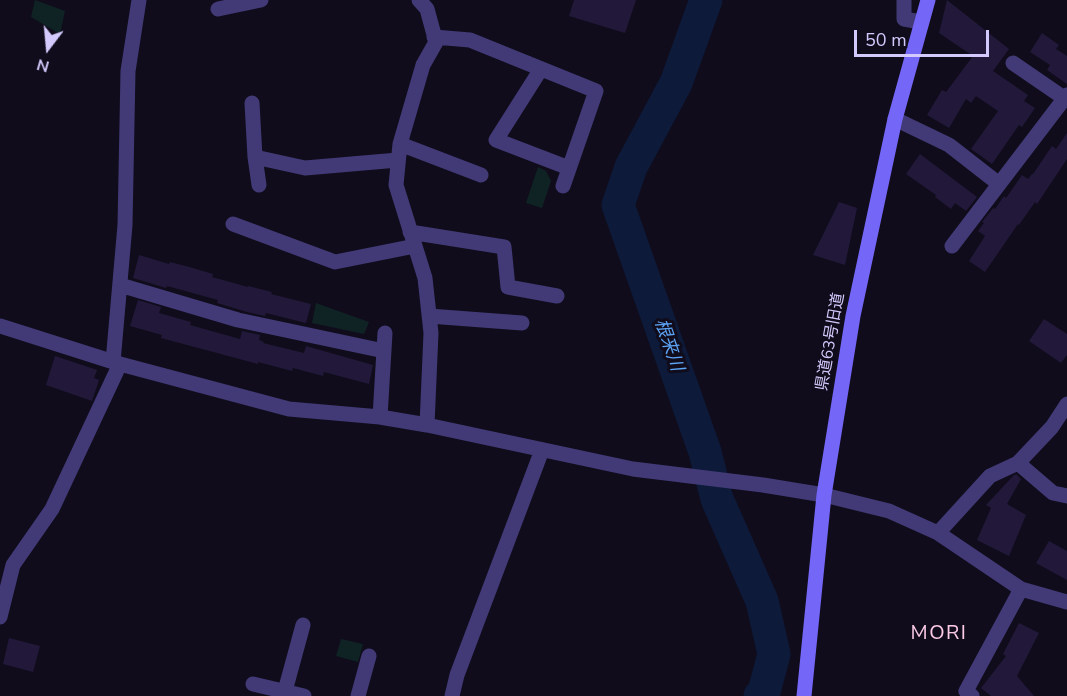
<!DOCTYPE html>
<meta charset="utf-8">
<style>
body{margin:0}
#map{position:relative;width:1067px;height:696px;overflow:hidden;background:#100c1b;font-family:"Nunito Sans",sans-serif}
canvas{display:block}
.north{position:absolute;left:18px;top:18px;width:60px;height:60px;-webkit-text-stroke:4px #100c1b;paint-order:stroke;rotate:196deg;font-size:16px;font-weight:700;line-height:24px;text-align:center;color:#d3c9fc}
.north::after{content:'';display:block;margin:auto;width:21px;height:27px;background:#d3c9fc;clip-path:polygon(50% 0,100% 100%,50% 72%,0 100%)}
.scale{position:absolute;left:854px;top:30px;width:135px;height:27px;box-sizing:border-box;border:3px solid #d3c9fc;border-top:0;padding-left:8px;font-size:18px;line-height:21px;white-space:nowrap;color:#d3c9fc;-webkit-text-stroke:4px #100c1b;paint-order:stroke}
</style>
<div id="map">
<canvas width="1067" height="696"></canvas>
<div class="north">N</div>
<div class="scale">50 m</div>
</div>
<script>
const context = document.querySelector('canvas').getContext('2d');
context.lineJoin = 'round';
function paint(path, color) {
  context.fillStyle = color;
  context.fill(path, 'evenodd');
}
function shape(rows) {
  const path = new Path2D();
  for (const r of rows) {
    path.moveTo(r[0], r[1]);
    for (let i = 2; i < r.length; i += 2) path.lineTo(r[i], r[i + 1]);
  }
  return path;
}
function strokePath(path, color, width, dash) {
  context.strokeStyle = color;
  context.lineWidth = width;
  context.lineCap = dash ? 'butt' : 'round';
  context.setLineDash(dash || []);
  context.stroke(path);
}
function label(font, color, halo, rows, align = 'center') {
  context.font = font + ' "Nunito Sans","Noto Sans JP",sans-serif';
  context.lineWidth = 6;
  context.setLineDash([]);
  context.textBaseline = 'middle';
  context.strokeStyle = halo;
  context.fillStyle = color;
  for (const [text, x, y, turn = 0] of rows) {
    context.save();
    context.translate(x, y);
    context.rotate((+turn || 0) * Math.PI / 180);
    context.textAlign = isNaN(turn) ? turn : align;
    if (halo) context.strokeText(text, 0, 0);
    context.fillText(text, 0, 0);
    context.restore();
  }
}
const green = shape([
 [35,0,65,11,60,34,31,17],
 [538,167,546,171,551,181,542,208,526,203],
 [316,303,369,322,364,334,312,323],
 [341,639,363,644,358,662,336,656]
]);
const river = shape([
 [706,0,676,83,631,167,618,205,705,452,717,499,762,601,774,654,764,692,760,696]
]);
const building = shape([
 [574,0,636,0,625,33,569,16],
 [947,0,1009,49,993,71,1028,95,1024,101,1035,108,1022,127,1019,125,992,164,971,149,998,111,976,96,971,103,966,99,949,128,927,115,942,90,946,92,973,56,939,33],
 [1042,33,1059,45,1056,49,1067,56,1067,84,1047,70,1050,65,1030,52],
 [1067,133,1067,159,1037,204,1035,202,1019,225,1018,224,985,272,969,261,985,236,978,231,984,223,982,222,993,208,995,209,1004,196,1006,198,1022,175,1028,179,1032,174,1033,174,1052,146,1056,149],
 [920,154,977,197,966,211,955,203,951,209,935,197,936,195,906,174],
 [839,202,857,208,845,265,813,255],
 [139,255,169,264,170,262,193,268,213,274,212,277,248,287,248,286,272,292,271,294,311,304,306,323,266,313,265,316,247,312,217,303,218,300,167,286,166,288,133,278],
 [138,300,161,307,159,313,191,322,190,325,240,339,242,331,260,335,259,340,264,342,263,343,304,353,306,346,373,365,369,384,324,372,323,376,293,368,292,371,258,362,258,364,161,338,162,335,130,326],
 [1044,319,1067,334,1067,355,1061,363,1029,341],
 [55,356,97,370,94,378,99,380,92,401,46,385],
 [1016,474,1021,479,1007,504,1026,515,1009,556,977,540,991,508,986,505,1013,476],
 [1049,541,1067,551,1067,580,1036,563],
 [1019,623,1039,633,1017,676,1034,696,991,696,981,688,1006,656,1003,654],
 [9,638,40,646,33,672,3,664]
]);
const street = shape([
 [419,0,427,9,436,42,423,65,400,144,396,185,425,278,431,333,427,425],
 [904,0,904,19,921,22],
 [218,9,261,0],
 [434,37,470,40,596,91,563,186],
 [1013,63,1067,100],
 [541,69,496,140,569,168],
 [252,103,255,157,305,168,398,160],
 [895,119,949,145,999,184],
 [400,144,481,175],
 [255,157,259,185],
 [233,224,335,262,415,246],
 [410,232,504,247,508,287,557,296],
 [952,246,1067,95],
 [120,285,238,320,384,351],
 [429,316,522,323],
 [0,326,120,364,289,409,380,417,427,425,633,469,763,485,824,495,889,511,938,533,1021,589,1067,602],
 [113,362,125,225,128,71,139,0],
 [380,417,385,333],
 [1018,463,1053,493,1067,496],
 [938,533,990,476,1018,463,1052,427,1067,404],
 [0,617,13,565,52,509,120,364],
 [253,684,304,696],
 [285,691,303,625],
 [358,696,369,656],
 [452,696,457,675,542,450],
 [972,696,966,691,1021,589]
]);
const secondary = shape([
 [804,696,824,495,853,316,895,119,928,0]
]);
const streetNames = [
 ["県道63号旧道",831,342,-80]
];
const waterNames = [
 ["根来川",668,345,71]
];
const quarterNames = [
 ["MORI",939,634]
];
paint(green, '#0f2324');
strokePath(river, '#0d1a39', 33);
paint(building, '#22193a');
strokePath(street, '#413a77', 15);
strokePath(secondary, '#7466f6', 15);
label('16px', '#d3c9fc', '#100c1b', streetNames);
label('italic 18px', '#5da3f5', '#100c1b', waterNames);
context.letterSpacing = '1.5px';
label('20px', '#fccbe6', '#100c1b', quarterNames);
context.letterSpacing = '0px';
</script>
